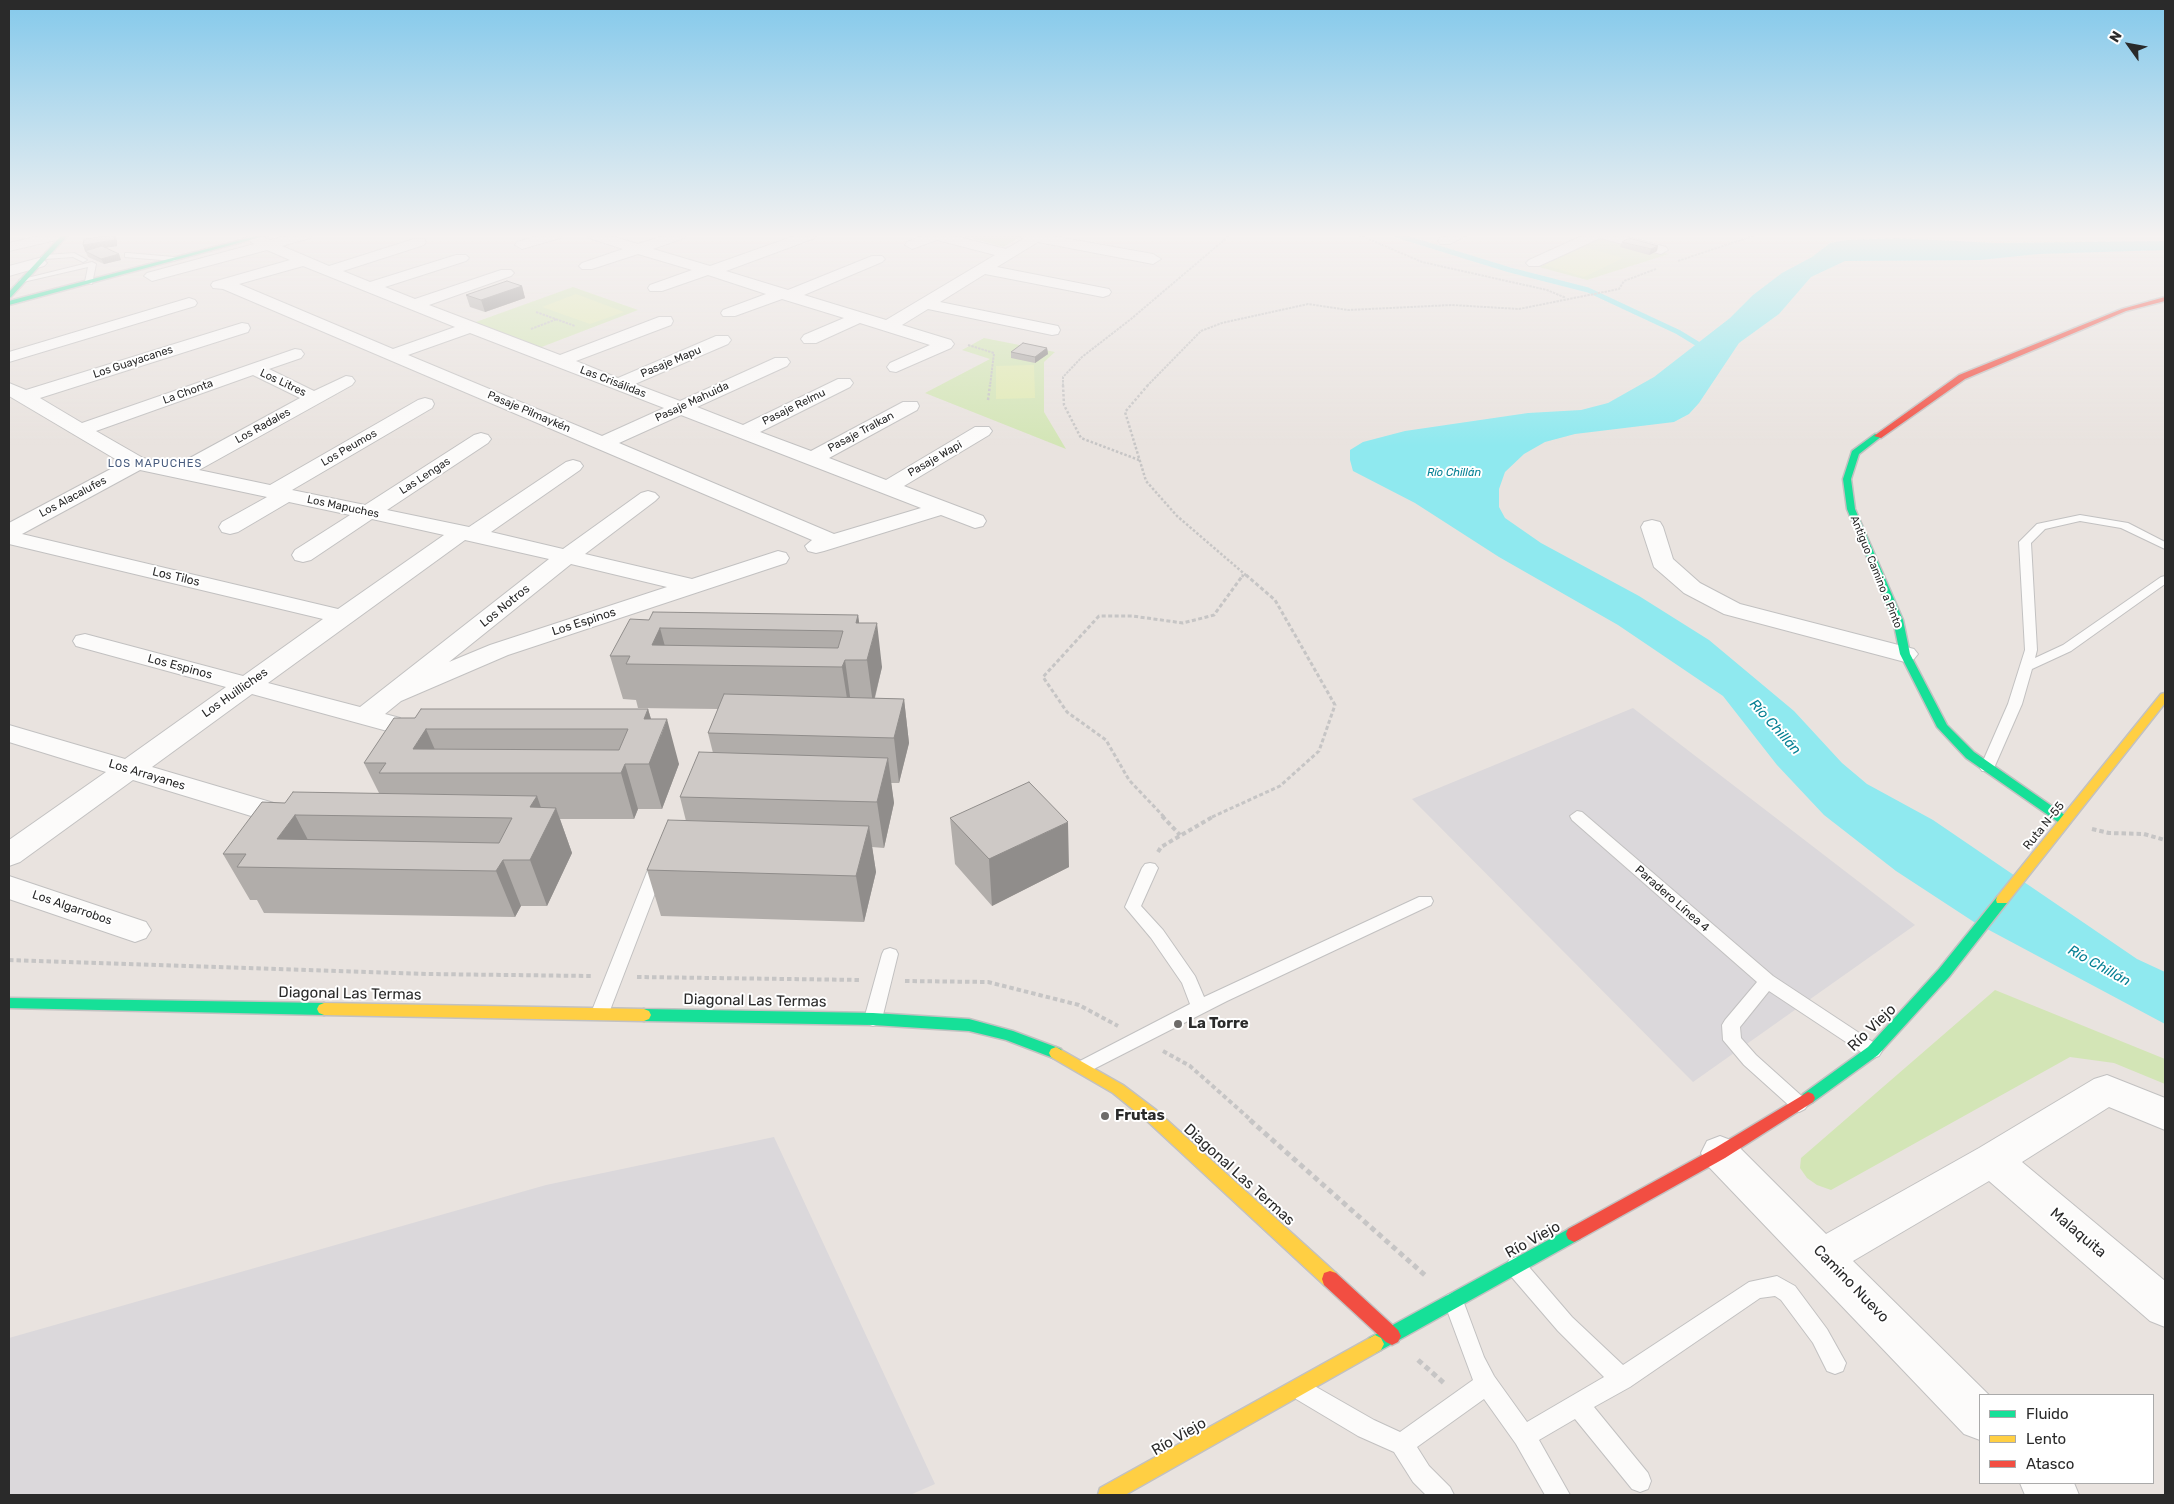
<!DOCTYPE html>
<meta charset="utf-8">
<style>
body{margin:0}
#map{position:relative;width:2174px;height:1504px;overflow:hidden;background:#e9e3df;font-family:Rubik,sans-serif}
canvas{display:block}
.frame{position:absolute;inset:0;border:10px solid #2a2a2a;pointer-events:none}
.legend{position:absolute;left:1979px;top:1394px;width:175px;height:90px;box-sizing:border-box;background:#fff;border:1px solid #aaa;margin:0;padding:6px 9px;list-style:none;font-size:15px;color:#2a2a2a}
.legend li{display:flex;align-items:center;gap:10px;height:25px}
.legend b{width:25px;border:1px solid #aaa}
.north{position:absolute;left:2104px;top:20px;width:50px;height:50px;-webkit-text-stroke:4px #fff;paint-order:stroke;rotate:302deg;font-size:14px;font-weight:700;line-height:20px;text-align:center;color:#2a2a2a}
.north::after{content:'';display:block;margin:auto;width:18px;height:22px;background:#2a2a2a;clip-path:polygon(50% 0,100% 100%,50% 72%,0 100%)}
</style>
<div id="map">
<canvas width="2174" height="1504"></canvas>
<div class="frame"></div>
<ul class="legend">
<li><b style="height:6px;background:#16e098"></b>Fluido</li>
<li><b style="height:6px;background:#ffcf43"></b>Lento</li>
<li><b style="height:6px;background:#f24e42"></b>Atasco</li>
</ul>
<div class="north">N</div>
</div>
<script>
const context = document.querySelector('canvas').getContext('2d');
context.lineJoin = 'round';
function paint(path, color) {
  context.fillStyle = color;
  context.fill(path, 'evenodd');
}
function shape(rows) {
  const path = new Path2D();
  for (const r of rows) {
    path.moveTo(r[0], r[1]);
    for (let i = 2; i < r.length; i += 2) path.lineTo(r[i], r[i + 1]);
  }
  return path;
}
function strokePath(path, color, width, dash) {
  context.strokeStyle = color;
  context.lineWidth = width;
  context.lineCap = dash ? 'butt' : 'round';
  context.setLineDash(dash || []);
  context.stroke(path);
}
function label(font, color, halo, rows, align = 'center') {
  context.font = font + ' Rubik,sans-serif';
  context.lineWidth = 4;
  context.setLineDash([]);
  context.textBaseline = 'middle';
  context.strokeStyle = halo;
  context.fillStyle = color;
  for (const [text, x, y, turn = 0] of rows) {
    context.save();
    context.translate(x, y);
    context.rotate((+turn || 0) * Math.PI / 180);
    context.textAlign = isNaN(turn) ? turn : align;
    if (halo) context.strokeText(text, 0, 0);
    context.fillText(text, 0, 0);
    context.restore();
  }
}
const industrial = shape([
 [1633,708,1915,925,1693,1082,1412,799],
 [774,1137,935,1484,910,1495,9,1495,9,1338,546,1185]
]);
const green = shape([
 [960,235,1014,235,1020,237,1004,247],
 [1600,238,1609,239,1669,254,1587,280,1539,267],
 [573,287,638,310,539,348,473,323],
 [984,338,1055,352,1044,362,1044,412,1066,449,925,393,990,359,962,350],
 [1995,990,2165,1059,2165,1084,2114,1063,2070,1057,1831,1190,1817,1185,1807,1178,1800,1168,1801,1158]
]);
const pitch = shape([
 [1584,247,1623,258,1584,277,1544,265],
 [576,294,624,312,590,324,542,307],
 [1034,365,1035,398,996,399,996,366]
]);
const water = shape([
 [1897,238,1996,243,2165,241,2165,250,2039,254,1980,260,1845,261,1811,277,1779,314,1739,343,1699,403,1689,414,1674,422,1575,434,1545,442,1524,454,1505,472,1499,489,1499,507,1505,518,1541,543,1639,596,1709,640,1794,711,1842,763,1867,784,1933,820,2137,959,2165,972,2165,1024,1974,922,1896,871,1824,815,1777,765,1723,696,1618,625,1499,557,1415,503,1353,471,1350,460,1350,450,1363,442,1405,431,1528,413,1581,410,1608,403,1654,377,1730,318,1753,295,1782,273,1812,257,1830,243,1846,240]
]);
const stream = shape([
 [1396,235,1510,270,1588,290,1678,332,1706,349]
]);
const pathFar4 = shape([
 [1359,235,1422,262,1547,290,1566,298],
 [2122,235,2124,235],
 [1678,261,1756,235],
 [536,312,575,326],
 [531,329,557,319],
 [968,345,994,353,990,386],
 [1063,386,1063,377,1082,357,1131,319,1230,235],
 [1147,386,1201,331,1222,323,1308,304,1348,310,1452,305,1519,309,1619,289,1624,281,1656,269]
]);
const pathFar3 = shape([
 [1063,385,1064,405,1081,438,1139,460],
 [1148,385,1125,412,1146,481,1177,516,1248,577],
 [988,400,990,385],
 [1242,577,1244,574]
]);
const pathFar2 = shape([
 [1164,817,1129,780,1106,740,1067,712,1043,677,1099,616,1132,616,1183,623,1214,615,1243,575],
 [1212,817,1280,786,1319,751,1335,705,1275,600,1246,575]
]);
const pathFar1 = shape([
 [1162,816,1180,835],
 [2092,829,2109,833,2144,834,2165,840],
 [1158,852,1161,847,1214,816],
 [9,960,426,974,591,976],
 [637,977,861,980],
 [905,981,988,982,1079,1005,1118,1026],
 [1163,1051,1190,1066,1252,1121]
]);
const path = shape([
 [1250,1120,1427,1277],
 [1418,1360,1445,1384]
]);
const lane = shape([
 [74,253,87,260,83,262,73,257,45,259,41,257,45,255,74,253],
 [128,253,174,257,178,259,174,261,125,257,125,253,128,253],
 [92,262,96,264,92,284,85,282,88,267,23,282,19,280,92,262],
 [2080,515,2128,523,2165,542,2165,549,2121,528,2080,521,2045,529,2031,543,2037,650,2035,658,2063,645,2161,577,2165,576,2165,584,2071,651,2032,669,2022,704,1994,768,1992,771,1982,771,1980,768,2008,704,2025,650,2019,542,2037,524,2080,515],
 [1577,811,1582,812,1773,976,1879,1046,1882,1051,1879,1056,1873,1058,1867,1056,1769,991,1740,1027,1741,1038,1756,1055,1805,1099,1808,1104,1805,1109,1799,1112,1793,1109,1744,1065,1723,1040,1722,1025,1725,1020,1757,982,1572,820,1570,816,1577,811],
 [657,862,662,863,665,867,609,1013,606,1018,600,1020,594,1018,591,1013,649,867,652,863,657,862],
 [1150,863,1155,864,1158,868,1141,906,1163,930,1195,976,1204,997,1419,897,1431,897,1433,901,1431,905,1227,1001,1084,1074,1078,1072,1075,1067,1078,1062,1190,1004,1182,983,1151,938,1125,907,1142,868,1145,864,1150,863],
 [890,948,896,950,898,954,882,1019,879,1024,873,1026,867,1024,864,1019,882,954,884,950,890,948],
 [1516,1257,1523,1260,1572,1317,1623,1365,1749,1282,1777,1276,1795,1286,1827,1329,1846,1363,1843,1371,1835,1374,1827,1371,1813,1343,1781,1300,1775,1296,1760,1298,1630,1387,1594,1407,1648,1473,1651,1481,1648,1489,1640,1492,1632,1489,1575,1419,1539,1440,1570,1495,1545,1495,1516,1444,1484,1399,1417,1447,1429,1466,1450,1487,1454,1495,1426,1495,1413,1482,1394,1452,1358,1436,1296,1399,1293,1391,1296,1383,1304,1380,1374,1420,1400,1432,1473,1380,1444,1302,1447,1295,1454,1292,1461,1295,1484,1357,1494,1376,1527,1422,1604,1377,1558,1331,1509,1274,1506,1267,1509,1260,1516,1257]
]);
const street = shape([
 [43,235,67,235,65,238,9,251,9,243,43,235],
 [249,235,258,235,270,240,290,235,312,235,310,238,282,246,329,266,414,239,424,239,426,242,424,245,343,271,370,282,456,255,466,255,469,258,466,261,385,287,415,299,501,270,511,270,514,273,511,276,429,305,560,355,659,317,671,317,673,321,671,325,576,361,618,378,716,336,728,336,731,340,728,344,635,384,680,401,775,358,787,358,790,362,787,366,697,407,743,425,838,379,850,379,853,383,850,387,760,432,811,451,903,402,917,402,919,406,917,410,829,458,886,480,975,427,989,427,992,431,989,435,904,486,983,516,986,521,983,526,975,528,941,515,824,551,816,553,808,551,805,546,812,540,223,289,213,288,211,285,213,282,290,260,267,250,152,281,144,276,147,273,254,244,246,238,249,235],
 [303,266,323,274,455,327,393,349,239,284,303,266],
 [470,333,664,408,602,436,408,355,470,333],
 [681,415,921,508,834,534,619,443,681,415],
 [541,235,562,235,560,238,522,249,515,245,517,242,541,235],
 [587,235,608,235,638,244,666,235,686,235,684,238,653,249,710,266,797,235,817,235,815,238,726,271,788,290,872,256,882,256,885,259,882,262,804,295,886,320,995,255,937,240,912,249,905,245,907,242,924,235,951,235,1006,249,1023,239,1019,235,1047,235,1153,254,1161,259,1153,264,1038,242,997,267,1109,289,1111,292,1109,295,1103,297,985,274,940,302,1058,326,1060,330,1058,334,1052,335,928,309,902,325,951,340,954,344,951,348,896,372,890,371,887,367,890,363,930,345,860,323,816,343,804,343,801,339,804,335,844,318,782,299,735,316,723,316,721,313,723,310,766,294,708,275,662,291,650,291,648,288,650,285,692,270,638,254,592,269,582,269,579,266,582,263,623,249,589,238,587,235],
 [1448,235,1467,235,1450,244,1440,244,1438,241,1440,238,1448,235],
 [1584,235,1620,235,1666,247,1668,250,1661,254,1600,238,1539,266,1529,266,1526,263,1529,260,1584,235],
 [39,258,44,260,47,263,44,266,9,276,9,266,39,258],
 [189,298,195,300,197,303,195,306,9,362,9,352,189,298],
 [242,323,248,324,250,328,248,332,40,398,82,423,295,349,301,350,304,354,301,358,269,369,314,391,346,376,352,377,355,381,352,385,199,470,270,485,418,400,425,398,432,400,434,404,432,408,292,490,365,505,474,435,481,433,488,435,491,439,488,443,387,510,469,527,566,462,573,460,580,462,583,466,580,470,491,532,563,549,641,493,648,491,655,493,659,497,655,501,585,554,692,579,778,551,786,553,789,558,786,563,508,655,401,701,385,714,400,718,404,724,400,730,391,732,252,694,152,767,294,809,299,816,294,823,284,826,133,780,20,862,9,866,9,840,106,772,9,742,9,725,125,759,226,687,76,646,73,641,76,636,85,634,243,676,323,619,9,544,9,523,122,463,9,396,9,383,26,390,242,323],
 [253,375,300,398,177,465,143,458,96,431,253,375],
 [140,470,267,497,222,522,219,527,222,532,230,534,238,532,289,502,350,515,295,550,292,555,295,560,303,562,311,560,372,519,444,535,338,609,22,534,140,470],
 [465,540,549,559,360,707,268,683,465,540],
 [571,564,667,587,490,645,449,662,571,564],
 [1652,520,1660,522,1663,527,1673,559,1700,583,1740,604,1914,649,1918,654,1914,659,1905,662,1724,614,1684,593,1654,567,1641,527,1644,522,1652,520],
 [9,876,146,922,151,930,146,938,135,942,9,899,9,876],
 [2107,1075,2165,1098,2165,1130,2109,1107,2022,1162,2165,1281,2165,1327,2150,1321,1989,1181,1853,1261,1989,1395,1980,1395,1980,1440,1964,1434,1707,1165,1701,1153,1707,1141,1720,1136,1733,1141,1826,1234,1979,1148,2094,1079,2107,1075],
 [2020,1483,2074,1483,2079,1495,2025,1495,2020,1483]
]);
const fast = shape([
 [62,235,68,235,11,297,9,298,9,292,62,235],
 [260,235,268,235,9,305,9,301,260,235],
 [1875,434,1882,436,1859,454,1851,479,1855,509,1903,620,1910,654,1947,725,1974,752,2069,818,2071,821,2069,824,2061,824,1966,758,1937,727,1900,654,1893,620,1847,509,1843,479,1852,451,1875,434],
 [2002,895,2007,897,2008,900,2007,903,1949,977,1878,1055,1813,1102,1808,1104,1803,1102,1801,1098,1803,1094,1868,1047,1939,969,1997,897,2002,895],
 [9,998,324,1003,329,1005,331,1009,329,1013,324,1015,9,1008,9,998],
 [644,1009,873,1013,969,1019,1013,1031,1061,1049,1063,1053,1061,1057,1056,1059,1006,1040,969,1031,873,1025,644,1021,639,1019,637,1015,639,1011,644,1009],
 [1574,1226,1580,1229,1582,1234,1580,1239,1381,1350,1375,1353,1369,1350,1366,1344,1369,1338,1574,1226]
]);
const slow = shape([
 [2165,693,2165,703,2007,903,1997,903,1996,900,1997,897,2161,694,2165,693],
 [324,1003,644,1009,649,1011,651,1015,649,1019,644,1021,324,1015,319,1013,317,1009,319,1005,324,1003],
 [1056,1047,1123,1085,1156,1110,1336,1273,1338,1279,1336,1285,1330,1287,1324,1285,1146,1120,1113,1093,1051,1057,1049,1053,1051,1049,1056,1047],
 [1375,1335,1381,1338,1384,1344,1381,1350,1125,1495,1098,1495,1100,1488,1375,1335]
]);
const jam = shape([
 [2165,297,2165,301,2126,311,1965,379,1881,438,1874,436,1959,375,2122,309,2165,297],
 [1808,1092,1813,1094,1815,1098,1813,1102,1725,1158,1580,1239,1574,1242,1568,1239,1566,1234,1568,1229,1715,1148,1808,1092],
 [1330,1271,1336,1273,1398,1330,1401,1336,1398,1342,1392,1345,1386,1342,1324,1285,1322,1279,1324,1273,1330,1271]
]);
const wall = shape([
 [117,240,117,246,105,248,119,254,121,260,104,264,88,257,83,245],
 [1622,242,1657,251,1649,255,1620,247],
 [522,286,525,298,485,312,470,307,466,295],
 [1047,348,1048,354,1035,363,1011,358,1011,352],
 [858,615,859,623,882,667,875,698,904,699,909,743,899,783,891,783,894,803,884,848,872,847,876,872,864,922,661,916,647,870,686,821,680,797,713,753,708,733,718,709,638,708,636,700,623,699,610,656,649,620],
 [648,709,651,719,679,764,662,809,638,809,634,819,560,819,572,853,547,906,521,906,515,917,264,913,257,900,250,900,223,854,285,803,379,793,364,763,415,718],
 [950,818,1069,867,992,906,955,864]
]);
const shadedWall = shape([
 [115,235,117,240,117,246,85,251,83,245],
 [1658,246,1657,251,1649,255,1651,249],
 [119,254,121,260,104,264,101,259],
 [522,286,525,298,485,312,481,300],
 [1047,348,1048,354,1035,363,1035,357],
 [858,615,864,658,856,623],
 [877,623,882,667,873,704,867,660],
 [660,628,670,665,652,645],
 [845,660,851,704,849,711,842,667],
 [904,699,909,743,899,783,894,738],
 [648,709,658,743,667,719,679,764,662,809,649,764,644,719],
 [426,729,445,773,413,749],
 [888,758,894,803,884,848,877,802],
 [625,764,638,809,634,819,621,773],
 [537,796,547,825,556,808,572,853,547,906,530,860,530,807],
 [295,815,319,861,277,839],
 [1068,822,1069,867,992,906,989,859],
 [869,826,876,872,864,922,856,876],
 [503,860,521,906,515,917,496,871]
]);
const building = shape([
 [115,235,114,240,83,245,84,239,115,235],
 [1629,238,1658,246,1651,249,1622,242,1629,238],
 [102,246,119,254,101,259,85,251,102,246],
 [507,281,522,286,481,300,466,295,507,281],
 [1023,343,1047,348,1035,357,1011,352,1023,343],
 [653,612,858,615,856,623,877,623,867,660,845,660,842,667,626,664,630,656,610,656,630,619,649,620,653,612],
 [660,628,843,631,838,648,652,645,660,628],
 [724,694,904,699,894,738,708,733,724,694],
 [421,709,648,709,644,719,667,719,649,764,625,764,621,773,379,773,386,763,364,763,394,718,415,718,421,709],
 [426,729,628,729,619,750,413,749,426,729],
 [699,752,888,758,877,802,680,797,699,752],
 [1029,782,1068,822,989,859,950,818,1029,782],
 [293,792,537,796,530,807,556,808,530,860,503,860,496,871,237,867,246,854,223,854,262,802,285,803,293,792],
 [295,815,512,818,499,843,277,839,295,815],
 [668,820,869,826,856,876,647,870,668,820]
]);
const markers = [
 [1178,1024,5,"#6d6b69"],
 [1105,1116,5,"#6d6b69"]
];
const farStreetnames = [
 ["Los Guayacanes",133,362,-18],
 ["Pasaje Mapu",671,362,-23],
 ["Las Crisálidas",613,382,21],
 ["Los Litres",283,383,25],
 ["La Chonta",188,392,-20],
 ["Pasaje Mahuida",692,402,-25],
 ["Pasaje Relmu",794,407,-26],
 ["Pasaje Pilmaykén",529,412,23],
 ["Los Radales",263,426,-29],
 ["Pasaje Tralkan",861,432,-28],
 ["Los Peumos",349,448,-30],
 ["Pasaje Wapi",935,459,-30],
 ["Las Lengas",425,476,-33],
 ["Los Alacalufes",73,497,-28],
 ["Los Mapuches",343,507,12],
 ["Antiguo Camino a Pinto",1876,572,68]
];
const farNeighbourhoodnames = [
 ["LOS MAPUCHES",155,464]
];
const farWaternames = [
 ["Río Chillán",1454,473]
];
const streetNames = [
 ["Los Tilos",176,577,13],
 ["Los Notros",505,606,-39],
 ["Los Espinos",584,622,-18],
 ["Los Espinos",180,667,15],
 ["Los Huilliches",235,693,-35],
 ["Los Arrayanes",147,775,17],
 ["Ruta N-55",2044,826,-51],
 ["Paradero Línea 4",1672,899,41],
 ["Los Algarrobos",72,908,19]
];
const waterNames = [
 ["Río Chillán",1775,727,48],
 ["Río Chillán",2099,966,29]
];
const nearStreetnames = [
 ["Diagonal Las Termas",350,994,1],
 ["Diagonal Las Termas",755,1001,1],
 ["Río Viejo",1872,1028,-44],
 ["Diagonal Las Termas",1239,1175,42],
 ["Malaquita",2078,1233,40],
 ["Río Viejo",1533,1240,-29],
 ["Camino Nuevo",1851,1284,46],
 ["Río Viejo",1179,1437,-30]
];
const nearPoinames = [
 ["La Torre",1188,1024],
 ["Frutas",1115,1116]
];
paint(industrial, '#dbd8db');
paint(green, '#d3e5b6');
paint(pitch, '#e0eab3');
paint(water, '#8fe9ef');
strokePath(stream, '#8fe9ef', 5);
strokePath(lane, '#c2c1c1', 2);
strokePath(street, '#c2c1c1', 2);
strokePath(fast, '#c2c1c1', 3);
strokePath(slow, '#c2c1c1', 3);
strokePath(jam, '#c2c1c1', 3);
strokePath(pathFar4, '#c6c5c5', 2, [2.5, 1]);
strokePath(pathFar3, '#c6c5c5', 2.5, [2.5, 2]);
strokePath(pathFar2, '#c6c5c5', 3, [4, 2.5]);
strokePath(pathFar1, '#c6c5c5', 4, [4.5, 3]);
strokePath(path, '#c6c5c5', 5, [5.5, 4]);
paint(lane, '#fcfbfa');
paint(street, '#fcfbfa');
paint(fast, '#16e098');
paint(slow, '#ffcf43');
paint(jam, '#f24e42');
paint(wall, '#b1adaa');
paint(shadedWall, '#908d8b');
paint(building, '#cec9c6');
strokePath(building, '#908d8b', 1);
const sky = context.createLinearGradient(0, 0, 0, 445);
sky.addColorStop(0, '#84c9eb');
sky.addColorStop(0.53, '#f5f2f1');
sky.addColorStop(1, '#f5f2f100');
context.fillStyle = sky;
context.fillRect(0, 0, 2174, 445);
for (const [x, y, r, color] of markers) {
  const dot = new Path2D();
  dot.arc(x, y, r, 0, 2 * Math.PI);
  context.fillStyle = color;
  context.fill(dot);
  strokePath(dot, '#fff', 2);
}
label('11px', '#2a2a2a', '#fff', farStreetnames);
context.letterSpacing = '1px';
label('11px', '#485c7e', '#fff', farNeighbourhoodnames);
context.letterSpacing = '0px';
label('italic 11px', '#068094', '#fff', farWaternames);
label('12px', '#2a2a2a', '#fff', streetNames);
label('italic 14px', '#068094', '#fff', waterNames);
label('15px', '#2a2a2a', '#fff', nearStreetnames);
label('bold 15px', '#2a2a2a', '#fff', nearPoinames, 'left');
</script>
